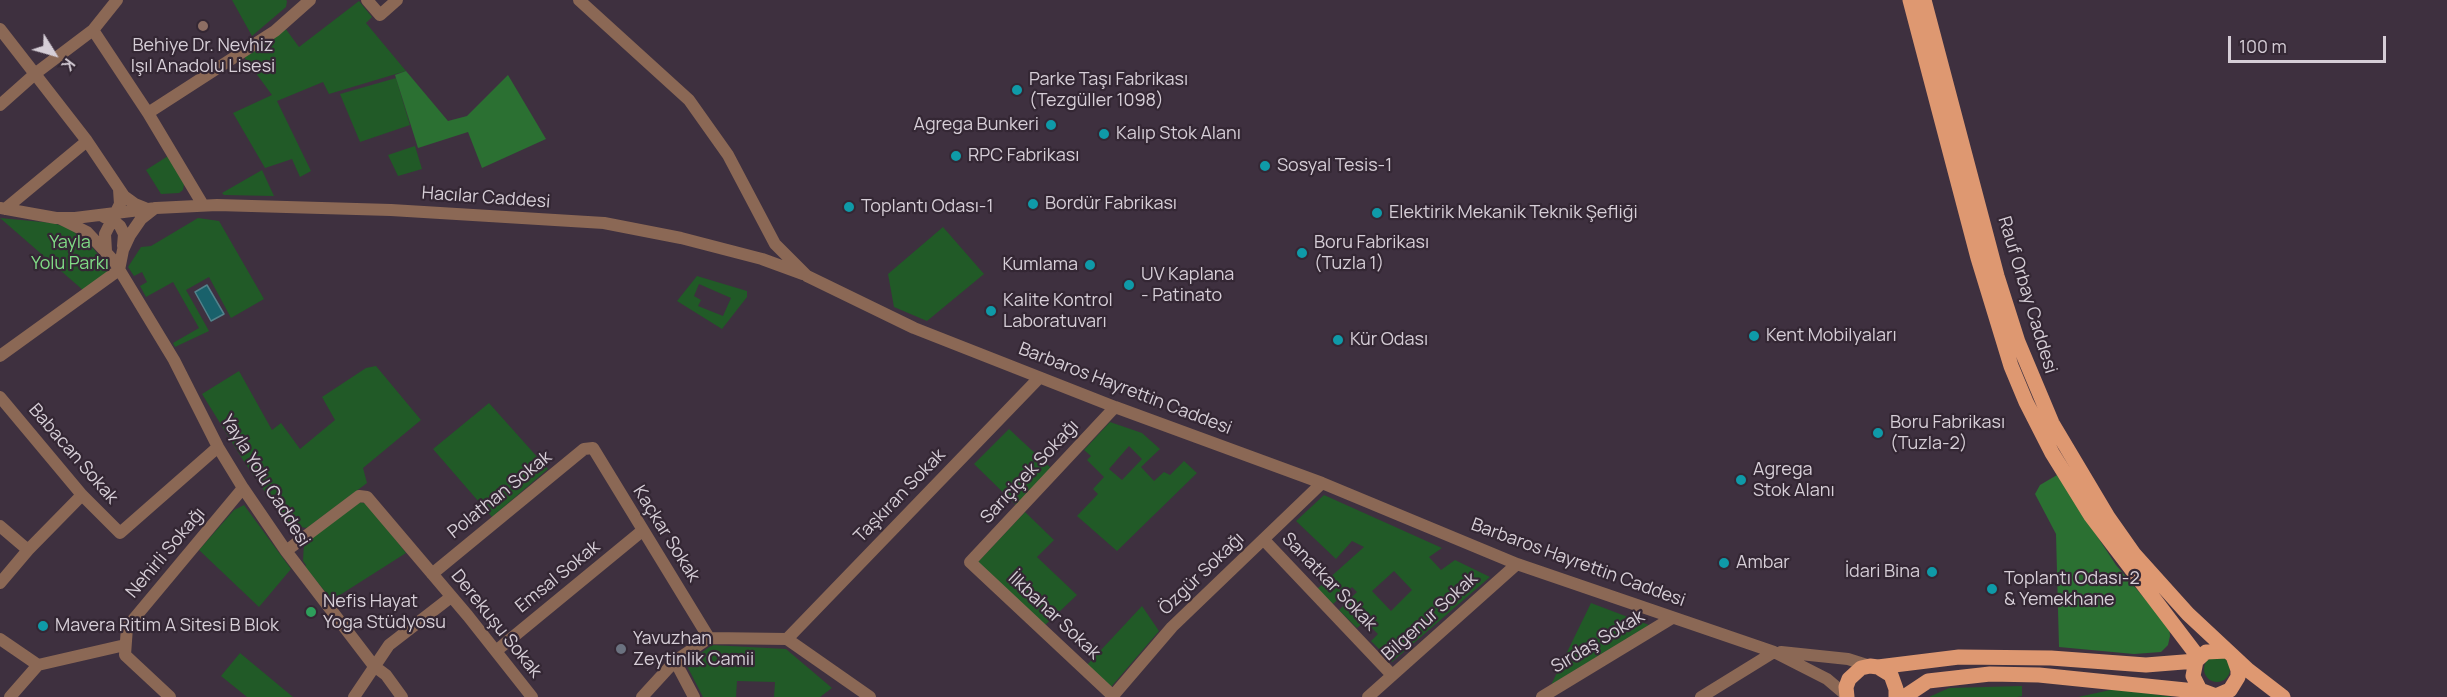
<!DOCTYPE html>
<meta charset="utf-8">
<style>
body{margin:0}
#map{position:relative;width:2447px;height:697px;overflow:hidden;background:#3e303f;font-family:Manrope,sans-serif}
canvas{display:block}
.north{position:absolute;left:24px;top:24px;width:60px;height:60px;-webkit-text-stroke:4px #342734;paint-order:stroke;rotate:127deg;font-size:16px;font-weight:700;line-height:24px;text-align:center;color:#d6ced7}
.north::after{content:'';display:block;margin:auto;width:21px;height:27px;background:#d6ced7;clip-path:polygon(50% 0,100% 100%,50% 72%,0 100%)}
.scale{position:absolute;left:2228px;top:36px;width:158px;height:27px;box-sizing:border-box;border:3px solid #d6ced7;border-top:0;padding-left:8px;font-size:18px;line-height:21px;white-space:nowrap;color:#d6ced7;-webkit-text-stroke:4px #342734;paint-order:stroke}
</style>
<div id="map">
<canvas width="2447" height="697"></canvas>
<div class="north">K</div>
<div class="scale">100 m</div>
</div>
<script>
const context = document.querySelector('canvas').getContext('2d');
context.lineJoin = 'round';
function paint(path, color) {
  context.fillStyle = color;
  context.fill(path, 'evenodd');
}
function shape(rows) {
  const path = new Path2D();
  for (const r of rows) {
    if (r.length === 3) {
      path.moveTo(r[0] + r[2], r[1]);
      path.arc(r[0], r[1], r[2], 0, 2 * Math.PI);
      continue;
    }
    path.moveTo(r[0], r[1]);
    for (let i = 2; i < r.length; i += 2) path.lineTo(r[i], r[i + 1]);
  }
  return path;
}
function strokePath(path, color, width, dash) {
  context.strokeStyle = color;
  context.lineWidth = width;
  context.lineCap = dash ? 'butt' : 'round';
  context.setLineDash(dash || []);
  context.stroke(path);
}
function label(font, color, halo, rows, align = 'center') {
  context.font = font + ' Manrope,sans-serif';
  context.lineWidth = 4.5;
  context.setLineDash([]);
  context.textBaseline = 'middle';
  context.strokeStyle = halo;
  context.fillStyle = color;
  for (const [text, x, y, turn = 0] of rows) {
    context.save();
    context.translate(x, y);
    context.rotate((+turn || 0) * Math.PI / 180);
    context.textAlign = isNaN(turn) ? turn : align;
    if (halo) context.strokeText(text, 0, 0);
    context.fillText(text, 0, 0);
    context.restore();
  }
}
const green = shape([
 [232,0,286,0,287,1,286,7,252,36],
 [359,1,372,17,366,23,406,71,329,94,323,82,277,101,311,171,300,177,292,159,265,168,233,113,272,95,244,57,285,28,299,47],
 [396,78,410,125,360,142,340,94],
 [415,146,422,169,398,176,388,155],
 [168,156,184,184,183,190,179,193,161,194,146,170],
 [262,170,274,196,224,195,222,193],
 [0,218,53,223,69,228,91,246,105,263,107,272,84,291],
 [198,218,219,221,264,299,231,318,209,277,186,290,209,331,175,347,173,343,199,328,173,282,146,297,140,286,147,282,142,272,134,276,128,267,141,247,151,246],
 [943,227,984,274,927,321,894,307,888,274],
 [697,276,747,291,747,297,722,329,677,301],
 [699,284,731,298,723,316,698,306,701,300,694,296],
 [376,366,421,420,363,468,367,483,307,528,288,525,243,460,202,394,239,371,272,430,281,423,300,449,335,420,322,397,366,368],
 [489,403,548,469,492,517,433,449],
 [1110,422,1142,433,1160,449,1141,467,1154,481,1164,472,1170,475,1184,461,1197,473,1117,551,1077,516,1098,494,1093,489,1104,477,1087,460,1091,456,1084,450],
 [1129,446,1142,459,1122,480,1109,469],
 [1009,429,1052,469,1016,505,974,464],
 [1324,495,1442,548,1429,557,1441,570,1455,560,1490,577,1392,662,1371,641,1378,634,1365,621,1357,628,1339,610,1357,592,1352,587,1333,604,1317,589,1364,547,1352,541,1336,559,1296,521],
 [1394,571,1412,590,1391,611,1372,591],
 [359,502,368,504,406,553,332,600,305,567,306,565,303,561,304,542],
 [244,505,291,569,259,607,199,550,234,510],
 [1025,512,1054,540,1037,557,1077,595,1043,627,976,564],
 [1591,603,1649,625,1551,685],
 [1142,606,1159,631,1111,687,1087,665],
 [712,645,786,649,832,688,820,697,774,697,775,682,737,681,736,697,703,697,686,664],
 [240,653,293,697,247,697,221,676],
 [2217,669,13],
 [2022,686,2022,696,2017,697,1929,697,1949,688],
 [2115,689,2174,697,2078,697]
]);
const forest = shape([
 [406,71,448,121,467,116,508,75,546,139,482,168,468,132,418,148,395,75],
 [2057,475,2116,565,2169,627,2170,636,2168,645,2161,652,2134,654,2059,647,2056,534,2035,494,2040,485]
]);
const water = shape([
 [207,285,224,314,211,321,195,292,207,285]
]);
const minor = shape([
 [367,0,380,15,397,0],
 [579,0,689,100,728,155,775,244,807,276,914,328,1115,407,1322,483,1517,564,1774,652,1827,679,1846,695],
 [0,29,87,141,124,196,135,204,145,208],
 [93,30,148,113,203,205],
 [0,105,36,73,93,30,117,0],
 [148,113,275,31,310,0],
 [0,208,56,218,75,218,156,208,217,205,391,210,604,223,681,238,762,259,803,274],
 [5,209,87,141],
 [104,217,113,220,120,226,124,234,123,246],
 [61,219,87,232,114,261,174,360,218,447,243,488,286,551,374,666,386,675,402,697],
 [106,251,105,234,120,204,119,189],
 [119,270,123,250,130,235,141,219,155,208],
 [0,356,119,270],
 [0,397,82,495,120,533,218,447],
 [0,526,28,550],
 [1264,540,1392,675],
 [286,551,359,496,367,497,468,616,532,697],
 [432,574,584,449,593,448,709,638],
 [0,583,28,550,82,495],
 [0,639,38,665,125,645],
 [787,639,1039,378],
 [787,639,870,697],
 [496,651,642,531],
 [1781,652,1848,659,1870,666],
 [675,661,694,697],
 [1113,696,970,562,1115,407],
 [10,697,38,665],
 [170,697,125,655,127,627,243,488],
 [354,697,389,645,451,597],
 [642,697,675,661,709,638,787,639],
 [1112,697,1172,627,1322,483],
 [1368,697,1517,564],
 [1542,697,1672,618],
 [1701,697,1774,652]
]);
const major = shape([
 [1910,0,1978,258,2011,366,2026,402,2052,453,2091,516,2199,658],
 [1924,0,1997,276,2018,342,2052,423,2108,517,2134,554,2188,614,2248,670,2283,697],
 [2227,651,2206,652,2196,661,2193,676,2200,690,2216,696,2230,690,2238,677,2238,670,2233,656],
 [1878,667,1959,657,2051,658,2146,665,2196,661],
 [1847,697,1846,687,1849,679,1861,668,1870,666,1878,667,1891,675,1896,689,1896,697],
 [1904,697,1928,681,1990,674,2039,675,2205,692]
]);
const markers = [
 [203,26,6,"#8d6e63"],
 [1017,90,6,"#0f9aa8"],
 [1051,125,6,"#0f9aa8"],
 [1104,134,6,"#0f9aa8"],
 [956,156,6,"#0f9aa8"],
 [1265,166,6,"#0f9aa8"],
 [1033,204,6,"#0f9aa8"],
 [849,207,6,"#0f9aa8"],
 [1377,213,6,"#0f9aa8"],
 [1302,253,6,"#0f9aa8"],
 [1090,265,6,"#0f9aa8"],
 [1129,285,6,"#0f9aa8"],
 [991,311,6,"#0f9aa8"],
 [1754,336,6,"#0f9aa8"],
 [1338,340,6,"#0f9aa8"],
 [1878,433,6,"#0f9aa8"],
 [1741,480,6,"#0f9aa8"],
 [1724,563,6,"#0f9aa8"],
 [1932,572,6,"#0f9aa8"],
 [1992,589,6,"#0f9aa8"],
 [311,612,6,"#2e9e5b"],
 [43,626,6,"#0f9aa8"],
 [621,649,6,"#6b7280"]
];
const poiNames = [
 ["Behiye Dr. Nevhiz",203,46,"center"],
 ["Işıl Anadolu Lisesi",203,67,"center"],
 ["Parke Taşı Fabrikası",1029,80],
 ["(Tezgüller 1098)",1029,101],
 ["Agrega Bunkeri",1039,125,"right"],
 ["Kalıp Stok Alanı",1116,134],
 ["RPC Fabrikası",968,156],
 ["Sosyal Tesis-1",1277,166],
 ["Bordür Fabrikası",1045,204],
 ["Toplantı Odası-1",861,207],
 ["Elektirik Mekanik Teknik Şefliği",1389,213],
 ["Boru Fabrikası",1314,243],
 ["(Tuzla 1)",1314,264],
 ["Kumlama",1078,265,"right"],
 ["UV Kaplana",1141,275],
 ["- Patinato",1141,296],
 ["Kalite Kontrol",1003,301],
 ["Laboratuvarı",1003,322],
 ["Kent Mobilyaları",1766,336],
 ["Kür Odası",1350,340],
 ["Boru Fabrikası",1890,423],
 ["(Tuzla-2)",1890,444],
 ["Agrega",1753,470],
 ["Stok Alanı",1753,491],
 ["Ambar",1736,563],
 ["İdari Bina",1920,572,"right"],
 ["Toplantı Odası-2",2004,579],
 ["& Yemekhane",2004,600],
 ["Nefis Hayat",323,602],
 ["Yoga Stüdyosu",323,623],
 ["Mavera Ritim A Sitesi B Blok",55,626],
 ["Yavuzhan",633,639],
 ["Zeytinlik Camii",633,660]
];
const streetNames = [
 ["Hacılar Caddesi",486,198,4],
 ["Rauf Orbay Caddesi",2027,295,73],
 ["Barbaros Hayrettin Caddesi",1125,389,21],
 ["Babacan Sokak",73,454,49],
 ["Sarıçiçek Sokağı",1030,472,-47],
 ["Yayla Yolu Caddesi",265,481,58],
 ["Polathan Sokak",500,495,-39],
 ["Taşkıran Sokak",900,496,-46],
 ["Kaçkar Sokak",666,534,58],
 ["Nehirli Sokağı",166,553,-50],
 ["Barbaros Hayrettin Caddesi",1578,563,20],
 ["Özgür Sokağı",1202,574,-44],
 ["Emsal Sokak",558,577,-39],
 ["Sanatkar Sokak",1329,582,46],
 ["İlkbahar Sokak",1054,616,43],
 ["Bilgenur Sokak",1430,617,-42],
 ["Derekuşu Sokak",496,624,51],
 ["Sırdaş Sokak",1598,642,-31]
];
const parkNames = [
 ["Yayla",70,243],
 ["Yolu Parkı",70,264]
];
paint(green, '#215a27');
paint(forest, '#2b7032');
paint(water, '#19616b');
strokePath(water, '#52828b', 1.5);
strokePath(minor, '#8b6855', 12);
strokePath(major, '#de9871', 15);
for (const [x, y, r, color] of markers) {
  const dot = new Path2D();
  dot.arc(x, y, r, 0, 2 * Math.PI);
  context.fillStyle = color;
  context.fill(dot);
  strokePath(dot, '#342734', 2);
}
label('18px', '#d6ced7', '#342734', poiNames, 'left');
label('18px', '#d6ced7', '#342734', streetNames);
label('18px', '#80db86', '#342734', parkNames);
</script>
